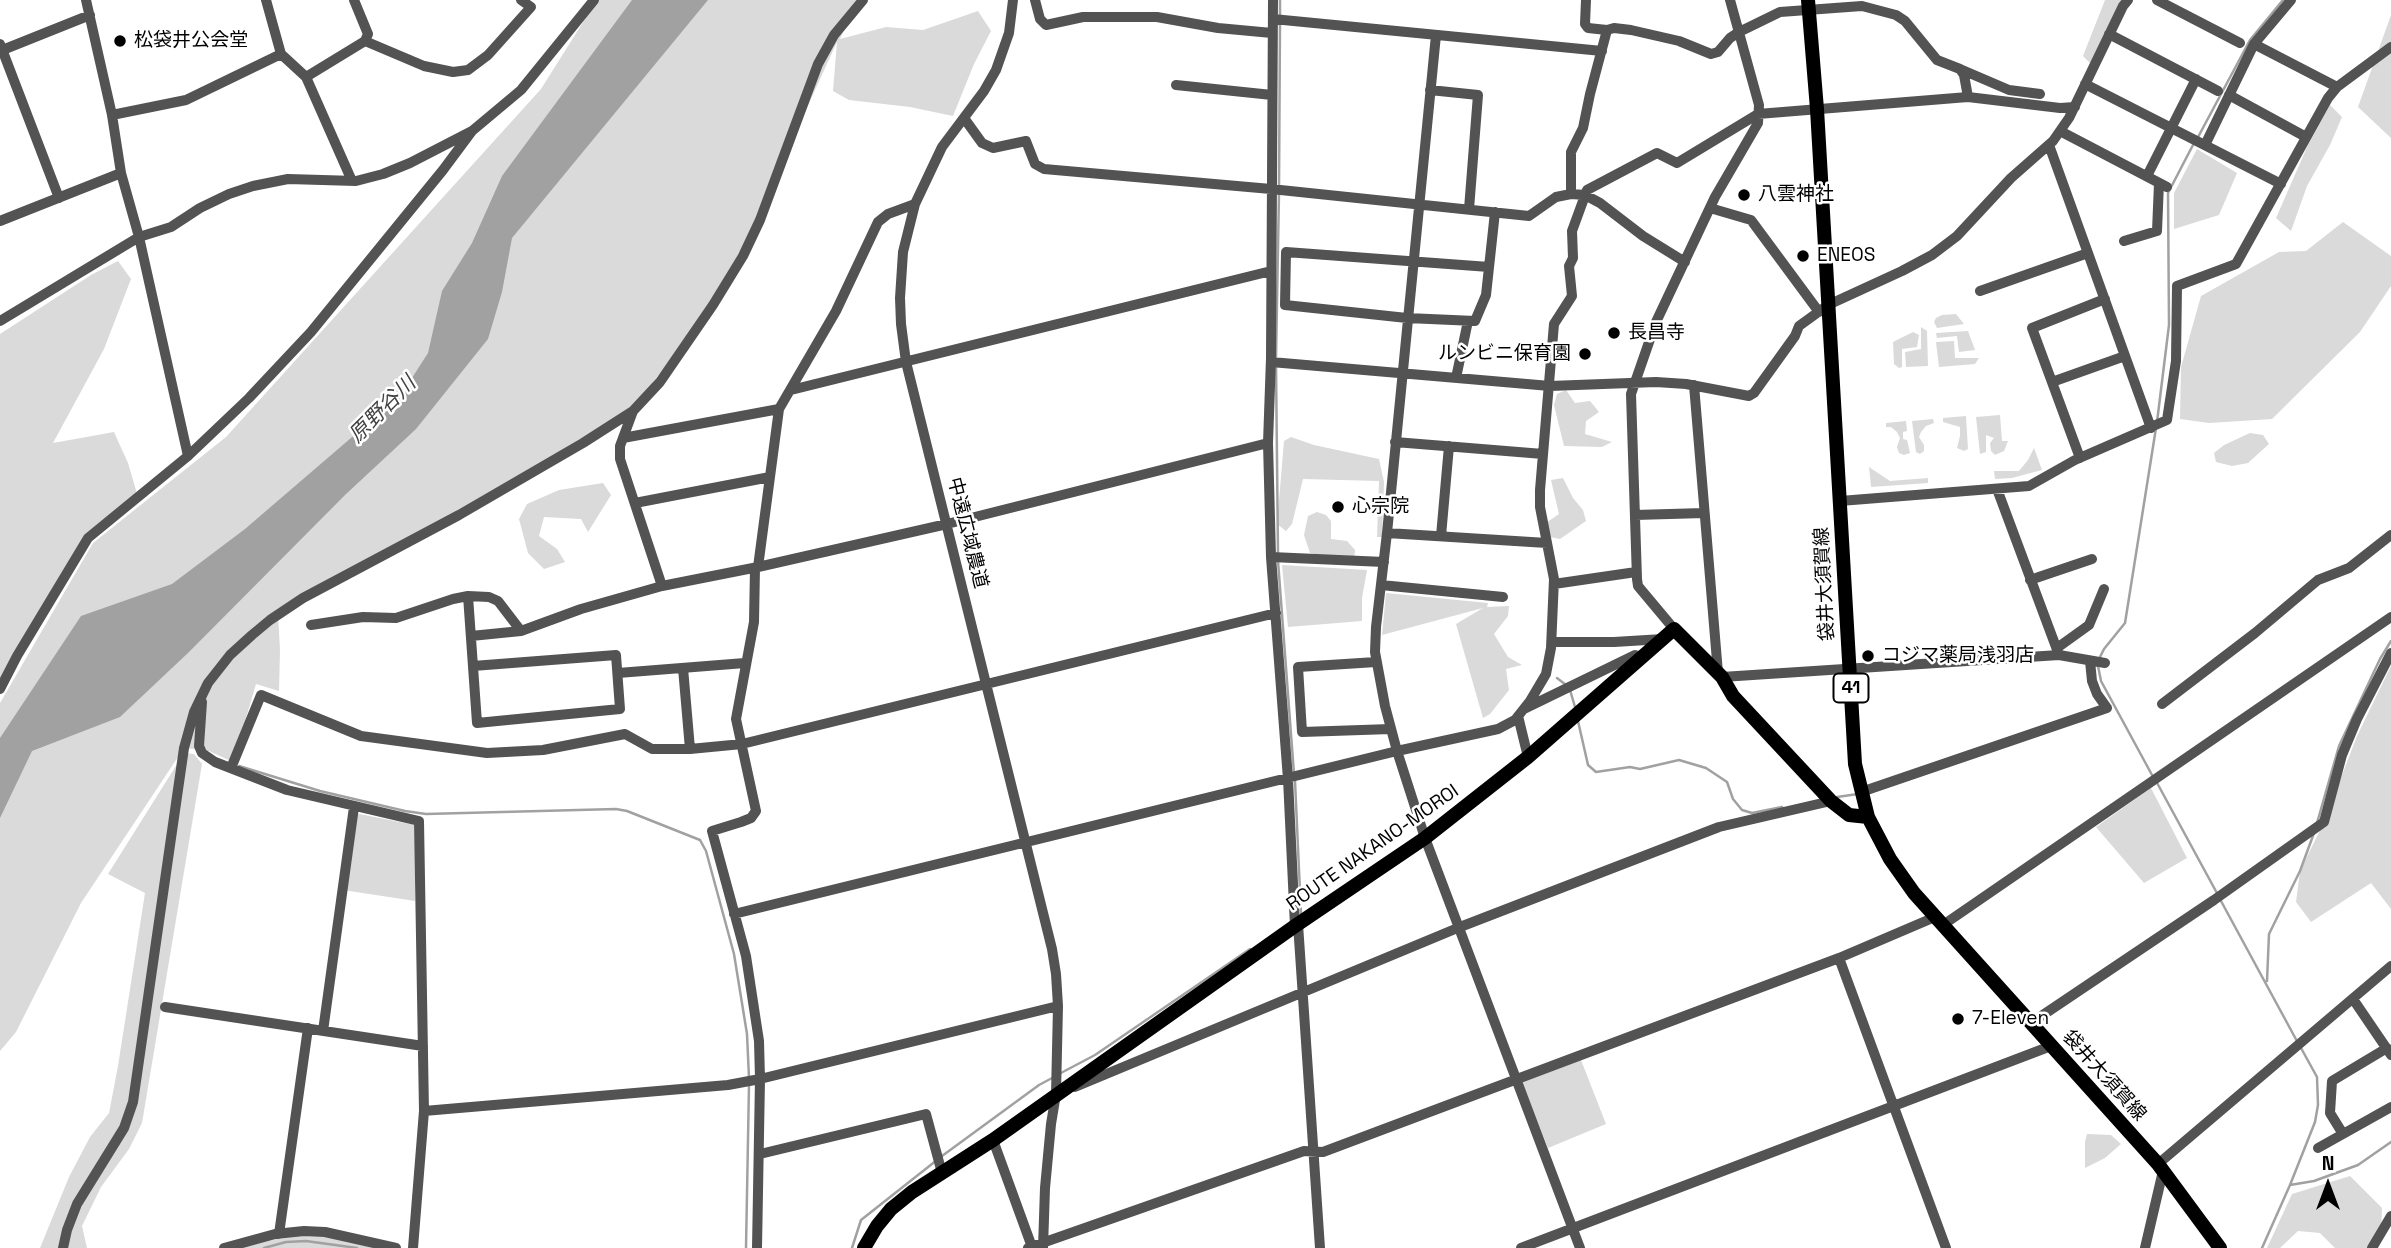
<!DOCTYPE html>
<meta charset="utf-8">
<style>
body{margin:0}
#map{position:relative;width:2391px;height:1248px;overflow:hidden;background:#fff;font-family:"Space Grotesk",sans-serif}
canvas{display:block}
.north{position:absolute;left:2293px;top:1150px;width:70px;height:70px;-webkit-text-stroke:5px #fff;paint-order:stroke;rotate:0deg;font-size:19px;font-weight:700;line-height:28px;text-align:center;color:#000}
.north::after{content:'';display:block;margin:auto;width:24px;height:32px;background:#000;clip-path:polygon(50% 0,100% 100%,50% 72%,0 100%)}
</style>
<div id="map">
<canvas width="2391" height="1248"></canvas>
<div class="north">N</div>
</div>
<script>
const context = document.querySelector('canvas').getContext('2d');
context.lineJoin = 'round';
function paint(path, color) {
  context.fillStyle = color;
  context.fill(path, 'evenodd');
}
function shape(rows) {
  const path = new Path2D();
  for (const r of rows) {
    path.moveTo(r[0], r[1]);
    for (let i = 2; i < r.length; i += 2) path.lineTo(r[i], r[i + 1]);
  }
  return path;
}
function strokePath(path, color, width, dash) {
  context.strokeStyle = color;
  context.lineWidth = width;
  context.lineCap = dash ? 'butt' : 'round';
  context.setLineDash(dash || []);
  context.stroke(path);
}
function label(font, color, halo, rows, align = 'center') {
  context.font = font + ' "Space Grotesk","Noto Sans JP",sans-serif';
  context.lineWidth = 5;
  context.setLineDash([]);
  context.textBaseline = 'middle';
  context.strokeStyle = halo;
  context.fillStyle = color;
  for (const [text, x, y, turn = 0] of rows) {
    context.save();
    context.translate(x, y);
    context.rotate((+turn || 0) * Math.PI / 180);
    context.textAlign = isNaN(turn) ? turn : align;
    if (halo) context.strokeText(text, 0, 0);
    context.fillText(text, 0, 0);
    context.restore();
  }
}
const green = shape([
 [597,0,868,0,852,11,840,39,886,27,923,30,978,11,991,31,974,64,953,116,910,107,849,100,833,91,837,42,773,182,746,250,706,315,627,415,278,615,280,650,279,691,256,684,233,762,209,751,184,748,81,903,16,1032,0,1051,0,703,93,543,226,437,541,89],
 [2105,0,2127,0,2094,67,2083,56],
 [2391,15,2391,138,2358,107],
 [2330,105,2342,117,2330,145,2307,186,2291,231,2276,218,2308,145],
 [2197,149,2237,173,2219,215,2174,229,2174,193],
 [2343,222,2391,256,2391,286,2360,332,2272,419,2209,423,2180,419,2181,367,2201,296,2279,252,2306,251],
 [118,261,131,279,104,349,53,443,114,432,128,463,138,497,96,532,0,690,0,334,91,275],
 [1956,314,1964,324,1937,328,1934,322,1936,318,1942,315],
 [1921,327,1927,331,1928,366,1906,367,1905,352,1921,349],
 [1968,331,1975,350,1959,352,1957,336,1937,338,1936,333],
 [1913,332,1919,335,1917,347,1902,349,1902,367,1899,368,1894,364,1893,342],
 [1954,341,1955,358,1979,358,1975,364,1939,367,1936,342],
 [1566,390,1575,403,1590,401,1599,412,1586,421,1585,434,1612,442,1602,447,1564,446,1554,405,1557,394],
 [2000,415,2002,441,2008,441,2004,451,1995,455,1991,451,1990,443,1994,438,1986,435,1986,452,1980,454,1976,417],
 [1966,416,1968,449,1964,451,1957,448,1960,436,1960,427,1943,422,1943,418],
 [1933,419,1934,423,1926,426,1921,432,1919,437,1924,445,1924,451,1920,454,1916,452,1912,421],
 [1906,421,1907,431,1903,432,1903,439,1907,440,1910,453,1904,455,1899,453,1897,447,1900,438,1897,432,1891,427,1886,427,1886,423],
 [2250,433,2263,435,2269,444,2248,463,2232,466,2216,462,2214,453,2224,445],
 [1291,437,1314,445,1379,459,1384,482,1382,537,1377,537,1379,481,1303,479,1292,524,1286,531,1277,524,1284,441],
 [2034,448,2042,470,2012,478,1995,479,1994,471,2019,471,2028,460],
 [1869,467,1890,481,1928,478,1928,483,1871,487],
 [1563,478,1573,498,1583,510,1586,521,1560,539,1545,536,1543,525,1559,514,1551,480],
 [603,483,611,495,588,532,581,519,544,517,539,536,557,549,565,562,544,569,528,553,519,519,527,504,559,490],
 [1317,512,1326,515,1331,521,1331,539,1347,541,1355,550,1354,561,1310,553,1304,535,1308,516],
 [1282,565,1367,570,1362,598,1362,621,1288,627],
 [1386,593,1488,603,1487,607,1509,606,1508,616,1494,634,1508,657,1522,665,1506,669,1509,690,1490,714,1483,718,1456,624,1483,608,1382,635],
 [2391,666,2391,909,2371,883,2311,922,2296,902,2300,871,2324,822,2357,736],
 [184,753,194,754,202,764,142,1123,129,1149,101,1187,82,1226,87,1248,40,1248,69,1177,90,1137,109,1113,118,1066,145,893,108,874],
 [2151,788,2187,858,2144,883,2096,827],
 [354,813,415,825,415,901,343,890],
 [1581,1060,1606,1124,1548,1148,1522,1082],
 [2087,1134,2111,1135,2121,1144,2105,1158,2085,1168,2085,1142],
 [2350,1176,2382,1208,2381,1233,2372,1248,2335,1248,2320,1233,2298,1231,2280,1248,2267,1248,2292,1194],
 [304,1231,396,1248,227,1248]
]);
const water = shape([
 [632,0,708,0,512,238,502,292,488,339,416,429,345,495,189,652,120,717,32,751,0,818,0,738,81,616,172,584,245,529,401,395,428,353,442,291,472,243,502,176]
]);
const stream = shape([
 [1280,15,1280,0],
 [2197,139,2250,40,2283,0],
 [1279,187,1280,22],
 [1276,358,1279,193],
 [1276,365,1278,554],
 [2157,422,2169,325,2168,193,2193,145],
 [1278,561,1294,774],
 [2099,659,2104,649,2125,623,2156,428],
 [2098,666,2101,681,2152,775],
 [1557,678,1566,685],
 [1570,690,1575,707],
 [1578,721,1588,765,1596,772,1630,767,1640,769,1679,760,1706,768,1727,782,1733,799,1742,810,1752,813,1782,807],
 [239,766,320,791,405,811,426,814,616,809,627,811,700,840,706,851,734,954,747,1034,749,1078],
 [1295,781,1301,914],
 [2156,781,2218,895],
 [1837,797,1858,794],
 [2317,823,2339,746,2380,659,2391,641],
 [2221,901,2298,1043],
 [2267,981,2269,934,2300,871,2314,833],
 [1059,1074,1095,1055,1250,949],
 [942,1156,1039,1085,1054,1077],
 [2290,1185,2314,1181,2358,1165,2391,1142],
 [264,1248,286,1242,306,1241,357,1248],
 [746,1248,749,1085],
 [852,1248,861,1220,937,1160],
 [2262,1248,2290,1185,2315,1122,2318,1105,2317,1077,2301,1048]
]);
const minor = shape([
 [86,0,112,115,121,173,139,237,188,456],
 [266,0,281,54,306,77,352,181],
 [1013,0,1009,33,996,70,984,91,942,147,915,204,903,252,900,298,901,324,906,362,1052,949,1056,974,1058,1006,1056,1094,1051,1124,1045,1188,1043,1248],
 [1035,0,1040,19,1046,25,1083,17,1157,17,1218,28,1272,33],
 [1273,0,1271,358,1268,443,1271,557,1288,779,1295,926],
 [1586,0,1585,24,1588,28,1607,30],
 [2157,0,2240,43],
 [1273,19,1602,51],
 [2109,34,2218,91],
 [1436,35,1387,533,1376,627,1375,652,1385,706,1397,751,1425,838,1580,1248],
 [365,41,424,66,453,72,468,70,488,55,531,7,521,0],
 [0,44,59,198],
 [2254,44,2291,0],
 [0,51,90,15],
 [1960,69,2009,90,2040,94],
 [306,77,365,41,368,34,354,0],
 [2085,84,2281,184],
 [1176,85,1272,95],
 [1430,90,1478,95,1469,209],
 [2229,95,2306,137],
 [112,115,186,100,281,54],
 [964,118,982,143,993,148,1026,141,1035,164,1044,169,1271,189,1529,216,1556,197,1571,194,1585,195,1600,203,1643,236,1685,262],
 [2060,131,2167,187],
 [2049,145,2151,428],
 [2205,145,2254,44,2337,87,2391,47],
 [2147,176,2196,79],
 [1571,194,1571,152,1583,128,1590,94,1607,30,1614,28,1631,30,1679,41,1711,54,1718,52,1730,38,1739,32,1780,12,1862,6,1896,15,1905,21,1937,60,1960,69,1964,75,1968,97],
 [1710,208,1751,220,1819,312],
 [0,221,121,173],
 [2124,241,2157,231,2159,183],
 [1489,267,1286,252,1285,305,1407,318,1475,321,1486,295,1495,212],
 [1980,291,2088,253],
 [0,321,139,237,171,227,200,208,229,194,253,186,288,179,356,181,383,174,410,163,472,131,521,90,594,0],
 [1271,362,1550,386,1656,382,1686,384,1749,396,1754,393,1795,336,1799,326,1828,305,1902,271,1932,255,1957,236,2011,178,2053,141,2069,118,2123,6,2128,0],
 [1456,378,1468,321],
 [2052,382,2125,356],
 [1694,385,1718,673],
 [791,390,1271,271],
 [633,411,620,446,620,459,662,586],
 [623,438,779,409],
 [1395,442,1543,454],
 [2080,458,2032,328,2105,299],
 [1997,489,2059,655],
 [1840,501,2029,486,2075,460,2167,420,2176,361,2177,286,2236,264,2328,98,2337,87],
 [635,503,770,477],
 [1635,515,1704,513],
 [1387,533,1547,543],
 [1441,536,1449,446],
 [1271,557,1384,562],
 [758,567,779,409,836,311,878,222,888,214,915,204],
 [755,568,754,622,736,719,756,811,751,818,741,822,712,831,746,956,759,1041,760,1079,757,1248],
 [2030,580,2092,559],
 [1554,584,1636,572],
 [1381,585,1503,597],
 [468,596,477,723,620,709,616,655,473,666],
 [311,625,363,617,396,618,453,599,468,596,489,597,498,601,521,631,581,609,662,586,758,567,947,524,1268,443],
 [1674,629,1638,586,1637,579,1631,394,1656,322,1715,197,1758,123,1759,105,1730,0],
 [471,636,521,631],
 [1552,642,1614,642,1663,639],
 [2057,648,2089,625,2104,589],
 [1376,662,1298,667,1302,732,1391,729],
 [683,668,690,749],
 [618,673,745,663],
 [1722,677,2059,655,2105,663],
 [0,689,17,656,88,538,188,456,249,398,311,332,443,170,472,131],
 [202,702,199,746,202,753,215,762,287,790,419,821,424,1111,413,1248],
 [2162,704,2255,633,2318,580,2349,568,2391,535],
 [1526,708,1635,655,1643,657],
 [1518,716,1528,757],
 [231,768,261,695,361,736,487,753,543,750,625,734,652,749,690,749,742,744,1276,613],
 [1861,792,2107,708,2097,694,2092,681,2090,661],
 [734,914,1397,751,1498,729,1515,720,1530,701,1546,674,1551,648,1554,579,1540,507,1540,490,1554,324,1572,296,1569,266,1573,258,1572,231,1587,190,1657,153,1677,163,1758,114,1968,97,2060,108,2075,107],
 [1298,924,1320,1248],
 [1943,925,2391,617],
 [1839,958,1946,1248],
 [2353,999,2391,1055],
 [165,1007,423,1046],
 [2031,1023,2214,900,2324,822,2342,755,2357,719,2391,653],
 [323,1031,354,807],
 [1075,1087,1460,927,1719,827,1831,801],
 [424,1111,728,1085,760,1079,1058,1006],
 [2343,1134,2330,1113,2332,1081,2387,1048],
 [993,1140,1032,1247],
 [2318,1148,2391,1107],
 [760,1154,926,1114,942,1173],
 [2158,1164,2391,966],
 [279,1234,308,1028],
 [63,1248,67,1230,77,1204,124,1128,133,1102,184,748,194,712,208,683,230,655,252,635,270,620,303,598,459,515,583,443,633,411,660,382,713,305,743,256,760,220,818,64,834,35,863,0],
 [224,1248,275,1234,304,1231,325,1232,396,1248],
 [1028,1248,1304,1151,1323,1152,1839,958,1935,917],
 [1521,1248,2051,1046],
 [2145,1248,2163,1171],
 [2372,1248,2391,1216]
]);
const major = shape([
 [1808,0,1817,109,1855,764,1868,817,1890,859,1914,893,2158,1164,2220,1248],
 [864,1248,877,1226,891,1209,912,1192,993,1140,1295,926,1425,838,1528,757,1674,629,1722,677,1733,696,1831,801,1849,815,1868,817]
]);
const markers = [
 [120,41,7,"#000"],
 [1744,195,7,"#000"],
 [1803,256,7,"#000"],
 [1614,333,7,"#000"],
 [1585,354,7,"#000"],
 [1338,507,7,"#000"],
 [1868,656,7,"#000"],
 [1958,1019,7,"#000"]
];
const shields = [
 [1851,688,35]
];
const shieldNames = [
 ["41",1851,688]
];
const poiNames = [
 ["松袋井公会堂",134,41],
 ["八雲神社",1758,195],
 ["ENEOS",1817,256],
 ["長昌寺",1628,333],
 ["ルンビニ保育園",1571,354,"right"],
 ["心宗院",1352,507],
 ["コジマ薬局浅羽店",1882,656],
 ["7-Eleven",1972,1019]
];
const streetNames = [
 ["中遠広域農道",967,533,76],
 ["袋井大須賀線",1825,584,-93],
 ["ROUTE NAKANO-MOROI",1373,848,-35],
 ["袋井大須賀線",2104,1076,48]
];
const waterNames = [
 ["原野谷川",383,410,-45]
];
paint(green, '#dadada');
paint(water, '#a1a1a1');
strokePath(stream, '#a1a1a1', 2.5);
strokePath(minor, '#535353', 10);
strokePath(major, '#000', 14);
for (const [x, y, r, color] of markers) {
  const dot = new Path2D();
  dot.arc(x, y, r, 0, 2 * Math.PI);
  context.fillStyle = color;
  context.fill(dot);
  strokePath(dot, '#fff', 2.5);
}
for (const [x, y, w] of shields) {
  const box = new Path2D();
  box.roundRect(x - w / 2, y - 14.5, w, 29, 5);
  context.fillStyle = '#fff';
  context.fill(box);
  strokePath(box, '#000', 2);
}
label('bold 18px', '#000', null, shieldNames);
label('19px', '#000', '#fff', poiNames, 'left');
label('19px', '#000', '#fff', streetNames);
label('italic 21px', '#424242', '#fff', waterNames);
</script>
